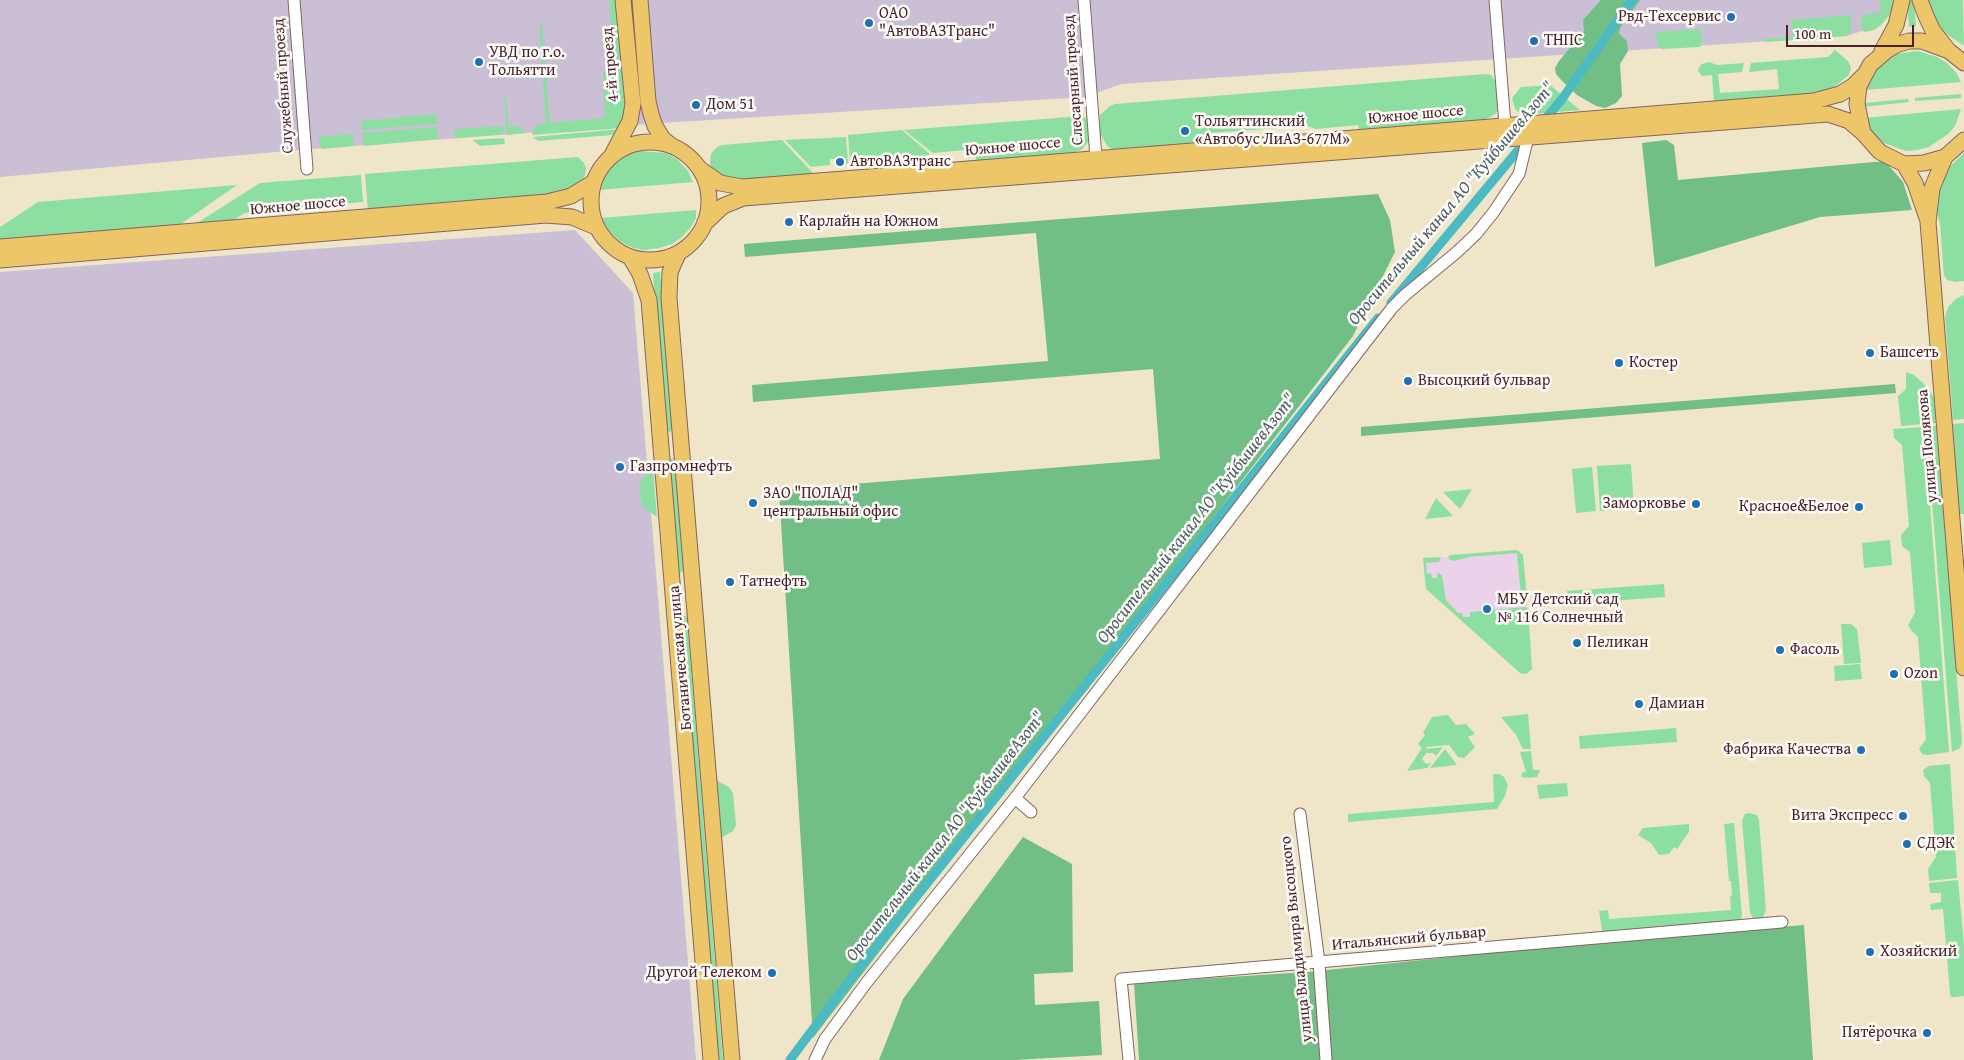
<!DOCTYPE html>
<meta charset="utf-8">
<style>
body{margin:0}
#map{position:relative;width:1964px;height:1060px;overflow:hidden;background:#efe5c8;font-family:"Gentium Book Plus",serif}
canvas{display:block}
.scale{position:absolute;left:1786px;top:25px;width:128px;height:22px;box-sizing:border-box;border:2px solid #4a1f2b;border-top:0;padding-left:6px;font-size:15px;line-height:18px;white-space:nowrap;color:#4a1f2b;-webkit-text-stroke:4px #fdfcf7;paint-order:stroke}
</style>
<div id="map">
<canvas width="1964" height="1060"></canvas>
<div class="scale">100 m</div>
</div>
<script>
const context = document.querySelector('canvas').getContext('2d');
context.lineJoin = 'round';
function paint(path, color) {
  context.fillStyle = color;
  context.fill(path, 'evenodd');
}
function shape(rows) {
  const path = new Path2D();
  for (const r of rows) {
    if (r.length === 3) {
      path.moveTo(r[0] + r[2], r[1]);
      path.arc(r[0], r[1], r[2], 0, 2 * Math.PI);
      continue;
    }
    path.moveTo(r[0], r[1]);
    for (let i = 2; i < r.length; i += 2) path.lineTo(r[i], r[i + 1]);
  }
  return path;
}
function strokePath(path, color, width, dash) {
  context.strokeStyle = color;
  context.lineWidth = width;
  context.lineCap = dash ? 'butt' : 'round';
  context.setLineDash(dash || []);
  context.stroke(path);
}
function label(font, color, halo, rows, align = 'center') {
  context.font = font + ' "Gentium Book Plus",serif';
  context.lineWidth = 5;
  context.setLineDash([]);
  context.textBaseline = 'middle';
  context.strokeStyle = halo;
  context.fillStyle = color;
  for (const [text, x, y, turn = 0] of rows) {
    context.save();
    context.translate(x, y);
    context.rotate((+turn || 0) * Math.PI / 180);
    context.textAlign = isNaN(turn) ? turn : align;
    if (halo) context.strokeText(text, 0, 0);
    context.fillText(text, 0, 0);
    context.restore();
  }
}
const built = shape([
 [1519,552,1529,667,1519,668,1442,603,1425,585,1423,559]
]);
const industrial = shape([
 [0,0,1888,0,1889,16,1868,29,1847,36,1121,84,1085,97,661,123,298,150,0,177],
 [575,230,633,293,696,1060,0,1060,0,272]
]);
const green = shape([
 [609,0,622,0,621,58,614,59],
 [1880,0,1895,0,1892,12,1881,25,1874,30,1864,32,1861,28,1862,16,1881,12],
 [1907,0,1914,0,1916,26,1909,27],
 [1923,0,1963,0,1964,46,1939,29],
 [1851,15,1851,31,1847,36,1766,42,1762,39,1792,37,1791,20],
 [542,22,550,123,605,118,603,74,607,71,620,70,624,71,631,104,622,128,532,135,534,127,546,123,539,23],
 [1701,29,1702,43,1700,47,1662,49,1657,45,1656,32],
 [1835,50,1848,61,1851,68,1849,75,1834,87,1806,95,1714,103,1712,75,1702,76,1698,71,1699,67,1702,64,1709,62,1717,65,1744,63,1742,72,1718,74,1720,93,1779,89,1777,69,1749,72,1751,63,1828,57],
 [1918,51,1937,57,1947,63,1956,72,1961,82,1866,90,1867,82,1871,75,1885,60,1895,54],
 [1486,74,1491,75,1498,85,1498,110,1495,114,1485,120,1359,130,1358,125,1316,129,1307,126,1210,133,1203,142,1194,144,1115,151,1108,147,1100,134,1100,115,1110,106,1115,104],
 [1550,85,1580,110,1522,115,1515,109,1512,98,1521,87],
 [1961,94,1961,98,1915,101,1915,98],
 [506,97,509,127,519,126,526,133,507,135,504,98],
 [1908,99,1909,102,1863,107,1863,103],
 [1961,109,1955,126,1948,134,1929,147,1918,150,1906,151,1884,143,1869,129,1864,118],
 [436,114,437,124,362,130,361,121],
 [1082,116,1089,120,1090,140,1081,150,1073,153,976,161,975,149,933,153,904,130],
 [503,126,504,134,455,138,455,129],
 [437,127,438,139,364,146,362,133],
 [621,129,612,135,538,141,533,137],
 [902,130,930,154,920,158,850,163,848,135],
 [353,134,354,146,322,149,319,141,318,137],
 [846,137,848,163,846,164,846,158,830,159,830,165,811,167,785,140],
 [504,138,505,144,480,146,473,140],
 [782,140,813,173,807,175,743,180,727,179,712,169,710,164,711,154,717,147,722,145],
 [640,151,666,153,677,159,688,171,693,182,599,190,601,177,608,167,618,159,628,154],
 [1964,153,1964,281,1955,282,1947,280,1944,275,1940,223,1936,210,1937,196,1946,170],
 [578,157,584,163,586,168,585,175,582,182,569,193,368,211,365,174],
 [361,175,363,202,245,213,233,220,197,223,260,183],
 [237,185,178,226,0,240,0,227,38,202],
 [696,210,696,218,691,227,682,237,672,244,659,248,645,250,633,248,621,242,603,226,601,218],
 [660,272,673,428,672,431,669,432,666,429,653,273],
 [1964,295,1964,419,1953,420,1945,317,1948,307,1956,299],
 [1906,372,1914,375,1923,383,1934,397,1936,423,1901,426,1898,396,1906,389],
 [1964,423,1964,514,1959,514,1953,424],
 [1926,426,1936,426,1962,742,1960,748,1952,752],
 [1924,427,1949,752,1928,755,1922,754,1919,749,1926,739,1918,637,1911,630,1908,625,1915,613,1910,552,1902,546,1901,535,1909,526,1902,445,1894,438,1893,429],
 [672,458,675,462,684,569,681,573,679,572,669,460],
 [1631,464,1634,508,1600,511,1597,466],
 [1592,467,1596,511,1576,513,1572,469],
 [653,469,657,517,643,507,640,498,640,481],
 [1472,489,1460,509,1443,492],
 [1436,498,1453,516,1425,519],
 [1890,540,1892,565,1864,568,1862,543],
 [1517,550,1523,555,1527,597,1524,601,1521,597,1517,553,1469,557,1454,561,1450,560,1448,557,1450,555],
 [1441,557,1439,562,1426,563,1427,574,1431,573,1432,578,1437,578,1437,573,1442,575,1446,600,1458,613,1462,613,1463,617,1470,617,1470,612,1526,607,1528,609,1532,669,1526,674,1520,673,1426,589,1423,558],
 [1664,584,1665,597,1568,604,1567,591],
 [682,615,686,616,687,619,723,1060,714,1060],
 [1841,624,1851,624,1857,629,1861,663,1844,664],
 [1860,664,1862,679,1835,681,1834,666],
 [1528,714,1531,749,1523,749,1516,735,1501,717],
 [1448,715,1456,725,1466,724,1475,734,1468,737,1475,747,1464,758,1458,757,1449,745,1426,747,1427,749,1443,747,1436,756,1433,753,1426,753,1422,759,1426,764,1431,763,1427,768,1407,771,1422,748,1418,744,1425,735,1423,733,1432,717],
 [1676,728,1677,742,1580,749,1579,736],
 [1445,749,1457,765,1430,768],
 [1531,751,1533,770,1540,770,1539,773,1537,777,1524,778,1521,776,1523,772,1526,772,1520,752],
 [1950,764,1957,878,1929,881,1928,869,1936,857,1930,783,1924,776,1923,770,1929,766],
 [1493,774,1500,774,1504,777,1508,785,1505,796,1497,809,1348,822,1348,814,1494,802],
 [716,780,729,787,733,793,736,825,733,831,721,838],
 [1567,783,1568,796,1539,799,1537,785],
 [1749,813,1757,815,1759,820,1766,911,1762,919,1754,919,1750,913,1742,821,1745,814],
 [1734,823,1742,916,1740,920,1604,933,1602,930,1599,911,1608,910,1609,919,1731,910,1730,896,1732,896,1731,881,1729,881,1724,824],
 [1689,824,1689,832,1677,849,1674,847,1669,854,1659,855,1651,843,1638,835,1643,828],
 [1958,880,1964,944,1964,996,1956,997,1951,997,1950,993,1943,909,1931,910,1930,904,1941,902,1941,893,1930,893,1929,883]
]);
const forest = shape([
 [1601,0,1640,0,1620,28,1619,34,1627,41,1628,51,1620,64,1622,96,1616,103,1605,108,1596,106,1577,95,1562,81,1556,74,1555,68,1559,61,1584,31,1583,20],
 [1666,140,1674,145,1678,180,1885,161,1903,182,1912,210,1820,217,1655,267,1642,143],
 [1378,194,1390,220,1395,252,1353,336,813,1038,779,490,1160,459,1153,369,753,402,752,385,1048,361,1036,233,745,257,744,244],
 [1895,384,1896,393,1361,436,1361,427],
 [1023,837,1072,864,1073,972,1034,974,1035,1005,1099,1001,1102,1055,1014,1060,879,1060,903,999],
 [1804,925,1813,1060,1139,1060,1134,983,1308,972,1545,947]
]);
const canal = shape([
 [1542,123,1562,99,1632,0],
 [1391,303,1525,142],
 [790,1060,846,985,1378,318]
]);
const minor = shape([
 [294,0,307,169],
 [1084,0,1096,158],
 [1495,0,1505,125],
 [1015,798,1031,812],
 [1300,814,1319,963,1326,1060],
 [815,1060,825,1039,867,982,1015,798,1392,308,1405,295,1457,252,1476,234,1493,213,1519,174,1528,137],
 [1129,1060,1121,979,1782,922]
]);
const major = shape([
 [640,0,648,101,651,114,655,126,663,139,672,146],
 [1920,0,1926,16,1933,31,1948,50],
 [1882,51,1896,25,1902,0],
 [1863,133,1857,104,1859,86,1870,65,1886,51,1896,45,1909,41,1922,41,1949,51,1964,63],
 [650,201,59],
 [613,153,630,121,633,104,623,0],
 [1945,157,1932,188,1928,222,1964,668],
 [1904,164,1915,183,1927,218],
 [700,169,720,183,742,187,844,179,1814,101,1840,94,1853,86,1864,75],
 [704,224,723,206,743,198,1828,114,1849,121,1863,133,1880,152,1904,164,1924,163,1945,157,1964,140],
 [0,247,547,202,571,196,594,182],
 [678,254,670,272,669,298,732,1060],
 [630,257,640,274,649,300,711,1060],
 [0,260,546,215,572,217,596,227]
]);
const markers = [
 [1731,17,5,"#1f6fb2"],
 [869,23,5,"#1f6fb2"],
 [1534,41,5,"#1f6fb2"],
 [479,62,5,"#1f6fb2"],
 [696,105,5,"#1f6fb2"],
 [1185,131,5,"#1f6fb2"],
 [840,162,5,"#1f6fb2"],
 [789,222,5,"#1f6fb2"],
 [1870,353,5,"#1f6fb2"],
 [1619,363,5,"#1f6fb2"],
 [1408,381,5,"#1f6fb2"],
 [620,467,5,"#1f6fb2"],
 [753,503,5,"#1f6fb2"],
 [1696,504,5,"#1f6fb2"],
 [1859,507,5,"#1f6fb2"],
 [730,582,5,"#1f6fb2"],
 [1487,609,5,"#1f6fb2"],
 [1577,643,5,"#1f6fb2"],
 [1780,650,5,"#1f6fb2"],
 [1894,674,5,"#1f6fb2"],
 [1639,704,5,"#1f6fb2"],
 [1861,750,5,"#1f6fb2"],
 [1903,816,5,"#1f6fb2"],
 [1907,844,5,"#1f6fb2"],
 [1870,952,5,"#1f6fb2"],
 [772,973,5,"#1f6fb2"],
 [1927,1033,5,"#1f6fb2"]
];
const poiNames = [
 ["ОАО",879,14],
 ["\"АвтоВАЗТранс\"",879,32],
 ["Рвд-Техсервис",1721,17,"right"],
 ["ТНПС",1544,41],
 ["УВД по г.о.",489,53],
 ["Тольятти",489,71],
 ["Дом 51",706,105],
 ["Тольяттинский",1195,122],
 ["«Автобус ЛиАЗ-677М»",1195,140],
 ["АвтоВАЗтранс",850,162],
 ["Карлайн на Южном",799,222],
 ["Башсеть",1880,353],
 ["Костер",1629,363],
 ["Высоцкий бульвар",1418,381],
 ["Газпромнефть",630,467],
 ["ЗАО \"ПОЛАД\"",763,494],
 ["центральный офис",763,512],
 ["Заморковье",1686,504,"right"],
 ["Красное&Белое",1849,507,"right"],
 ["Татнефть",740,582],
 ["МБУ Детский сад",1497,600],
 ["№ 116 Солнечный",1497,618],
 ["Пеликан",1587,643],
 ["Фасоль",1790,650],
 ["Ozon",1904,674],
 ["Дамиан",1649,704],
 ["Фабрика Качества",1851,750,"right"],
 ["Вита Экспресс",1893,816,"right"],
 ["СДЭК",1917,844],
 ["Хозяйский",1880,952],
 ["Другой Телеком",762,973,"right"],
 ["Пятёрочка",1917,1033,"right"]
];
const streetNames = [
 ["4-й проезд",611,65,-95],
 ["Слесарный проезд",1074,80,-94],
 ["Служебный проезд",284,86,-94],
 ["Южное шоссе",1416,115,-5],
 ["Южное шоссе",1013,147,-5],
 ["Южное шоссе",298,206,-5],
 ["улица Полякова",1928,446,-95],
 ["Ботаническая улица",681,658,-95],
 ["улица Владимира Высоцкого",1297,939,-96],
 ["Итальянский бульвар",1409,939,-5]
];
const waterNames = [
 ["Оросительный канал АО \"КуйбышевАзот\"",1452,204,-50],
 ["Оросительный канал АО \"КуйбышевАзот\"",1197,519,-52],
 ["Оросительный канал АО \"КуйбышевАзот\"",946,837,-52]
];
paint(built, '#ecd1ea');
paint(industrial, '#cbbfd5');
paint(green, '#8cdfa1');
paint(forest, '#71be87');
strokePath(canal, '#4cbac3', 9);
strokePath(minor, '#846462', 13);
strokePath(major, '#846462', 17);
strokePath(minor, '#fff', 11);
strokePath(major, '#ecc669', 15);
for (const [x, y, r, color] of markers) {
  const dot = new Path2D();
  dot.arc(x, y, r, 0, 2 * Math.PI);
  context.fillStyle = color;
  context.fill(dot);
  strokePath(dot, '#fdfcf7', 2);
}
label('16px', '#4a1f2b', '#fdfcf7', poiNames, 'left');
label('16px', '#4a1f2b', '#fdfcf7', streetNames);
label('italic 18px', '#4b5d68', '#fdfcf7', waterNames);
</script>
